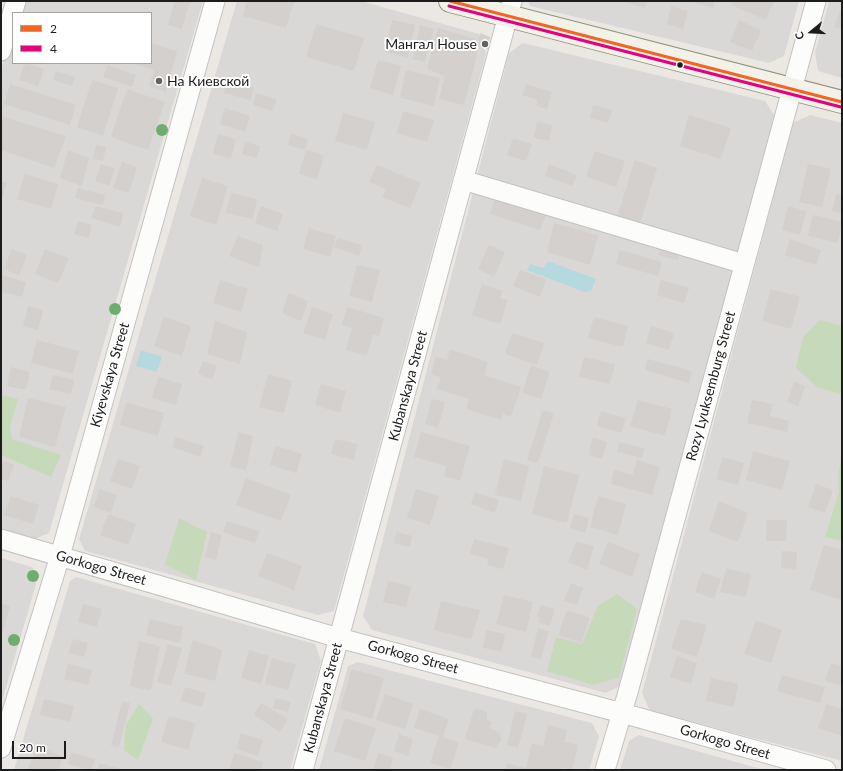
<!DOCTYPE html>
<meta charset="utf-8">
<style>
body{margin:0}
#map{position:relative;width:843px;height:771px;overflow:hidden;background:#ebe8e4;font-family:Lato,sans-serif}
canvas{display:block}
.frame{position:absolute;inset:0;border:2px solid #1c1c1c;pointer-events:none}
.legend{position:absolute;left:12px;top:12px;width:140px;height:52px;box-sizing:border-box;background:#fff;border:1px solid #a4a4a4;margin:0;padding:5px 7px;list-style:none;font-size:12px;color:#1c1c1c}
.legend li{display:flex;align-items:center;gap:8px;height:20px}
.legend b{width:20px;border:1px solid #a4a4a4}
.north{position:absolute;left:791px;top:12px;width:40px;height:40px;-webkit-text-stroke:3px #fff;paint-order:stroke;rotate:252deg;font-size:11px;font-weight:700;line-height:16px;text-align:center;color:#1c1c1c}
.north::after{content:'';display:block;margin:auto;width:14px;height:18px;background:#1c1c1c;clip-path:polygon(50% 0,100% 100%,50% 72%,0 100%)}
.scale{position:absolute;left:12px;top:741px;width:54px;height:18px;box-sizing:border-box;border:2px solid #1c1c1c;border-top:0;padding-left:5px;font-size:12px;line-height:14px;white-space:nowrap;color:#1c1c1c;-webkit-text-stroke:3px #fff;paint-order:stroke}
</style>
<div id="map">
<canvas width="843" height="771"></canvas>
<div class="frame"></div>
<ul class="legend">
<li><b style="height:5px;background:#f26522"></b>2</li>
<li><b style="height:5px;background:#e5007d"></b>4</li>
</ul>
<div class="north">С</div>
<div class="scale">20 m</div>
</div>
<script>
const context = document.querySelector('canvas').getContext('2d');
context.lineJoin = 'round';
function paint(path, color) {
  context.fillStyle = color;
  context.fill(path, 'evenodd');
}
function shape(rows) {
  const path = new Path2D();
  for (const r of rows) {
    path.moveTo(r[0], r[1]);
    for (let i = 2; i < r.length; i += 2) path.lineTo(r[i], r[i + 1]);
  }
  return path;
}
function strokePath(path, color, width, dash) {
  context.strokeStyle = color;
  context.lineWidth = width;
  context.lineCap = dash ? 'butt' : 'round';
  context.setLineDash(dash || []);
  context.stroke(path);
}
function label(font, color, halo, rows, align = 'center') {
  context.font = font + ' Lato,sans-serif';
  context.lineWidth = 4;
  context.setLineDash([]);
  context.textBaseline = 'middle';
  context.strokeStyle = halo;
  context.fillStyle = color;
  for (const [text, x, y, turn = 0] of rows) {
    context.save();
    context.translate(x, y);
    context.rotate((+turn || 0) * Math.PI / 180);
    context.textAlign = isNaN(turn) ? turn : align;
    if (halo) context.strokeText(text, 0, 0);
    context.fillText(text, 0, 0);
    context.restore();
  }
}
const residential = shape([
 [21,1,203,1,49,533,32,540,1,531,1,70,13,29,13,63,151,63,151,13,18,13],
 [237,1,361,1,479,34,486,54,334,611,318,615,85,551,79,539],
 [528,1,799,1,784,56,769,63,530,6],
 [829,1,842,1,842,78,818,71,815,53],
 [523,43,765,101,776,118,620,686,606,693,372,630,363,616,509,53],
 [810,115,842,123,842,761,650,711,642,693,793,123],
 [1,558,32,567,38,577,1,705],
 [76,577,315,644,321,661,290,770,14,770,70,581],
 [358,662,592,723,599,736,589,770,319,770,348,666],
 [639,735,765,770,620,770,629,741]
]);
const forest = shape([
 [820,320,842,326,842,390,840,394,817,387,796,368,803,337],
 [1,395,18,399,10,426,12,439,61,455,51,477,1,455],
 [842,451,842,541,825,537,839,492,838,478],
 [179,518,207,532,196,580,165,565],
 [617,594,637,609,619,678,592,685,547,671,556,637,582,644,598,606],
 [139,704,153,719,138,760,124,750,126,725]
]);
const water = shape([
 [548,261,596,279,591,291,584,292,527,270,530,264,543,268],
 [141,350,162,357,157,372,136,366]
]);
const building = shape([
 [175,1,190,1,182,29,168,25],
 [247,1,294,2,286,28,243,16],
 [621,1,647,1,645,8],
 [689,1,714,1,713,8],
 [733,1,774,1,766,20,731,5],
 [671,6,688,11,683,29,667,24],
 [840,11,842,12,842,30,834,27],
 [392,20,415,25,408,58,385,52],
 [739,20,761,30,752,51,730,42],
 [316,24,364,38,354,71,306,57],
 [420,25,434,29,425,62,412,59],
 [438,28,475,39,477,54,464,105,439,99,445,76,427,69],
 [480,33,490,37,489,42,492,46,491,50,478,46],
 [151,43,177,51,166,92,149,86,154,70,131,63,151,63],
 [378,60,401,66,393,95,370,88],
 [25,63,44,69,38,86,19,80],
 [108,65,136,75,132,87,103,77],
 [406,70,440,78,434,106,400,98],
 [56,71,75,77,72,86,53,80],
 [227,79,254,87,251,100,224,93],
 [92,80,118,88,103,136,77,127],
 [10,84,76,105,70,125,4,104],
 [526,84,552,92,547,109,536,106,538,100,522,95],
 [127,89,165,102,148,150,111,137],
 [256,93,277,99,273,111,253,105],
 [593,105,612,110,608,123,590,118],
 [225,108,250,116,245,132,220,124],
 [403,111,434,120,427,142,397,133],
 [343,113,375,122,367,150,335,141],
 [689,115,731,128,721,159,680,146],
 [3,117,66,136,54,168,1,150,1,125],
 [537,122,552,125,549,141,534,138],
 [218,134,236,139,231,158,213,154],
 [291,134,308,139,305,150,288,145],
 [513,138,532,144,526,161,507,155],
 [245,142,260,146,257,158,242,154],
 [96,145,106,147,103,161,93,159],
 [68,150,89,158,82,186,60,178],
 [306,150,324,155,317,179,299,174],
 [595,151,625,161,616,187,586,177],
 [635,160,657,168,639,227,616,220],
 [122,162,137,167,129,193,113,188],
 [101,164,115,169,109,186,95,181],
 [549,164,577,175,572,186,545,176],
 [808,164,831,169,822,207,799,202],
 [377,165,421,183,410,208,382,197,386,189,369,182],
 [25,174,58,184,51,209,17,199],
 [202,178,228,186,216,225,190,216],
 [1,181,7,183,1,201],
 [78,188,105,195,103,205,75,198],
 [497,192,548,209,540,230,490,214],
 [231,193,257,199,253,219,226,213],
 [836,194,842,196,842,214,832,211],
 [96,206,123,213,120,227,91,218],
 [261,206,283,214,277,231,255,223],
 [788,206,806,211,800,235,782,230],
 [813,215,842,222,838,243,808,236],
 [78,221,92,225,89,238,74,234],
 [554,223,598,235,590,265,547,252],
 [309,228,336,236,330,257,303,249],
 [238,236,263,245,259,267,229,256],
 [338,238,362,245,359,256,334,247],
 [790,239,821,250,816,265,785,255],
 [662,244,681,249,678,260,658,255],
 [489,245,505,252,494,277,478,269],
 [12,249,27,255,19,275,4,269],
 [45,249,69,258,58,283,35,274],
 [620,250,662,262,658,276,616,264],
 [357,265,380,270,372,302,349,296],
 [520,270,546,279,540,297,513,286],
 [1,275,26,282,22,297,1,292],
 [220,280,248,289,241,312,213,303],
 [661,280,689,288,684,303,657,295],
 [482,284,503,291,500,298,508,300,500,324,472,315],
 [771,289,800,297,791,329,762,321],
 [289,293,308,301,301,321,282,313],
 [28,306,43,310,38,330,23,326],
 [312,307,333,314,325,340,303,333],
 [347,307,384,318,379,336,373,334,367,356,346,350,352,328,342,325],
 [164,317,191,326,182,356,154,346],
 [594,317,628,326,623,347,588,338],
 [215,321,247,332,240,364,207,354],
 [651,326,674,333,669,350,646,343],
 [512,333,544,343,537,365,505,354],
 [37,340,79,351,73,374,31,363],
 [450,349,488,362,484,375,521,387,511,417,503,414,501,420,466,409,469,399,437,389,441,378,431,374,436,357,447,360],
 [584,357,615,364,610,384,579,377],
 [648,359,692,371,689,383,645,370],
 [203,361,217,366,212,379,198,374],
 [531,365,550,372,541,399,522,393],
 [11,367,30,372,26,390,7,386],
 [268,374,292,381,284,413,259,407],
 [53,375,74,380,71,394,49,389],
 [158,377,182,384,176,405,152,398],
 [794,382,805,386,798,406,787,402],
 [321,384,346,391,340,413,315,405],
 [28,398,66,407,55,447,19,437],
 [432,399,445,402,438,428,425,424],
 [638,400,672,409,665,436,630,426],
 [752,400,773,404,770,416,789,421,787,432,747,423],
 [126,402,164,413,158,436,120,425],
 [543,410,554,413,538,463,527,460],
 [601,411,626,418,621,433,597,426],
 [238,432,253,436,246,470,230,467],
 [421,432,470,446,460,481,444,476,446,466,414,457],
 [175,437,204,446,200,457,172,447],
 [593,437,607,442,602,459,588,455],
 [335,439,357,444,354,460,331,454],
 [620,442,645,449,642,458,617,452],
 [276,446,302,454,296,473,270,465],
 [753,451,790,461,782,490,746,480],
 [723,457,744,463,738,485,716,479],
 [118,459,140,466,132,489,110,481],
 [504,459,529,466,521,501,495,495],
 [637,460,660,467,652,495,611,484,614,470,633,475],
 [4,461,14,465,8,481,1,479,1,469],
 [544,466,579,475,567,523,532,514],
 [246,478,291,495,281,521,236,505],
 [816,484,833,490,825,513,808,507],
 [100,489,117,495,111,513,94,507],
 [416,489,439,496,430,525,407,518],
 [475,492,499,500,495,513,471,504],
 [11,496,39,505,33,524,4,515],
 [598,496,626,504,618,535,590,527],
 [719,501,748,513,738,542,709,531],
 [108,514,136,524,128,545,100,535],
 [574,514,589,518,585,533,570,528],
 [766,520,787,520,786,541,766,541],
 [227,521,259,531,255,543,223,532],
 [211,532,222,535,216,560,205,557],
 [397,532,412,536,410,547,394,543],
 [474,539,509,548,503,569,487,565,489,559,470,554],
 [576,542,594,546,587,570,568,562],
 [608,542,640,554,632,577,599,564],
 [824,545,842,550,842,600,810,590],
 [782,551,797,552,796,569,781,568],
 [267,553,302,566,294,590,258,576],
 [726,568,751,574,746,597,720,592],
 [702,572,721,579,714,599,695,592],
 [388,581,411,586,406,607,383,602],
 [571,583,583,588,577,605,564,601],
 [504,595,533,602,526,632,496,624],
 [441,601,480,610,471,639,434,630],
 [1,604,10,606,3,631,1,630],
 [83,604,102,609,97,627,78,622],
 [541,605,555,609,550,626,539,623,540,618,537,617],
 [567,610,590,618,581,643,558,635],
 [150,619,183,627,180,643,146,635],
 [681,619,707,625,697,657,671,649],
 [756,621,782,630,771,663,744,654],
 [538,628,549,631,541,659,531,656],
 [486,630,505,634,502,651,483,648],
 [73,639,88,643,84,657,69,653],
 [193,640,222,650,215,681,184,674],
 [139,641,160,646,151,691,130,686],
 [168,644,182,648,171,686,157,682],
 [249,650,269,656,261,684,241,678],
 [677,656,697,663,691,684,670,677],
 [272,658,296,665,288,690,265,684],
 [831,663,842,666,842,686,825,681],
 [68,664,92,670,88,685,64,679],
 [352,669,384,678,372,719,340,709],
 [782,675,825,687,820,703,777,691],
 [711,678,738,684,734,707,706,701],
 [185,687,206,693,202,707,181,701],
 [385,694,413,704,405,729,376,720],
 [276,698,291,702,288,712,273,708],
 [44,699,74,706,70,722,40,715],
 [122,701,130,703,119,748,111,746],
 [261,703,288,719,280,732,254,715],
 [826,704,842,709,842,736,818,728],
 [420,709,449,719,443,737,459,743,450,769,430,763,439,736,414,728],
 [474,709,484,710,487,714,487,720,492,722,490,728,500,733,501,740,495,748,465,739],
 [515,711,527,714,518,748,507,745],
 [169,716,196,723,188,750,161,742],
 [345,718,376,728,365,761,334,751],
 [548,725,567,730,564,742,578,745,572,770,562,767,561,770,505,770,507,763,526,768,532,743,543,746],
 [241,733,263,740,258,756,236,749],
 [399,734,413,739,408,756,394,751],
 [38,746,63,757,58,770,27,770],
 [71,752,95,759,91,770,68,764],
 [234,753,263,762,261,770,229,770],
 [378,753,393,758,390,770,373,770],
 [100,763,122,769,122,770,97,770]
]);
const minor = shape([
 [1,51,16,1],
 [463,180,744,264],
 [1,539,339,638,622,713,826,770],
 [1,748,60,556,215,1],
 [303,770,512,1],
 [605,770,628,692,816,1]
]);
const secondary = shape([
 [450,1,842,102]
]);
const bus1 = shape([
 [450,1,842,102]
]);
const bus2 = shape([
 [449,6,841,107]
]);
const trees = [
 [162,130],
 [115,309],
 [33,576],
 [14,640]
];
const markers = [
 [485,44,4,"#646362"],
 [680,65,3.5,"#1c1c1c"],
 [159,81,4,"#646362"]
];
const poiNames = [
 ["Мангал House",477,44],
 ["На Киевской",167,81,"left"]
];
const streetNames = [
 ["Kiyevskaya Street",110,375,-74],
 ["Kubanskaya Street",408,386,-75],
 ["Rozy Lyuksemburg Street",711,386,-75],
 ["Gorkogo Street",101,568,16],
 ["Gorkogo Street",413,657,15],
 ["Kubanskaya Street",323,698,-75],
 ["Gorkogo Street",725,742,16]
];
paint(residential, '#dad8d6');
paint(forest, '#c6dab9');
paint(water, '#b6d9df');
paint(building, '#d3d0cd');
strokePath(minor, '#c3c2c0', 21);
strokePath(secondary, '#94947c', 24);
strokePath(minor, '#fcfcfb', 19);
strokePath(secondary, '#f3f2e9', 22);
strokePath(bus1, '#f26522', 3);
strokePath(bus2, '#e5007d', 3);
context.fillStyle = '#6fad6e';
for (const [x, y] of trees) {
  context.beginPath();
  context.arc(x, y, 6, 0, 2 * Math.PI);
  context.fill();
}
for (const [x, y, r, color] of markers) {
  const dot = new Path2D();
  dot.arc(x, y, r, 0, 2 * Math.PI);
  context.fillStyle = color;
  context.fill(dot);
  strokePath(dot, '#fff', 1.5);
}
label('14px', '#1c1c1c', '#fff', poiNames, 'right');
label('14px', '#1c1c1c', '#fff', streetNames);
</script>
